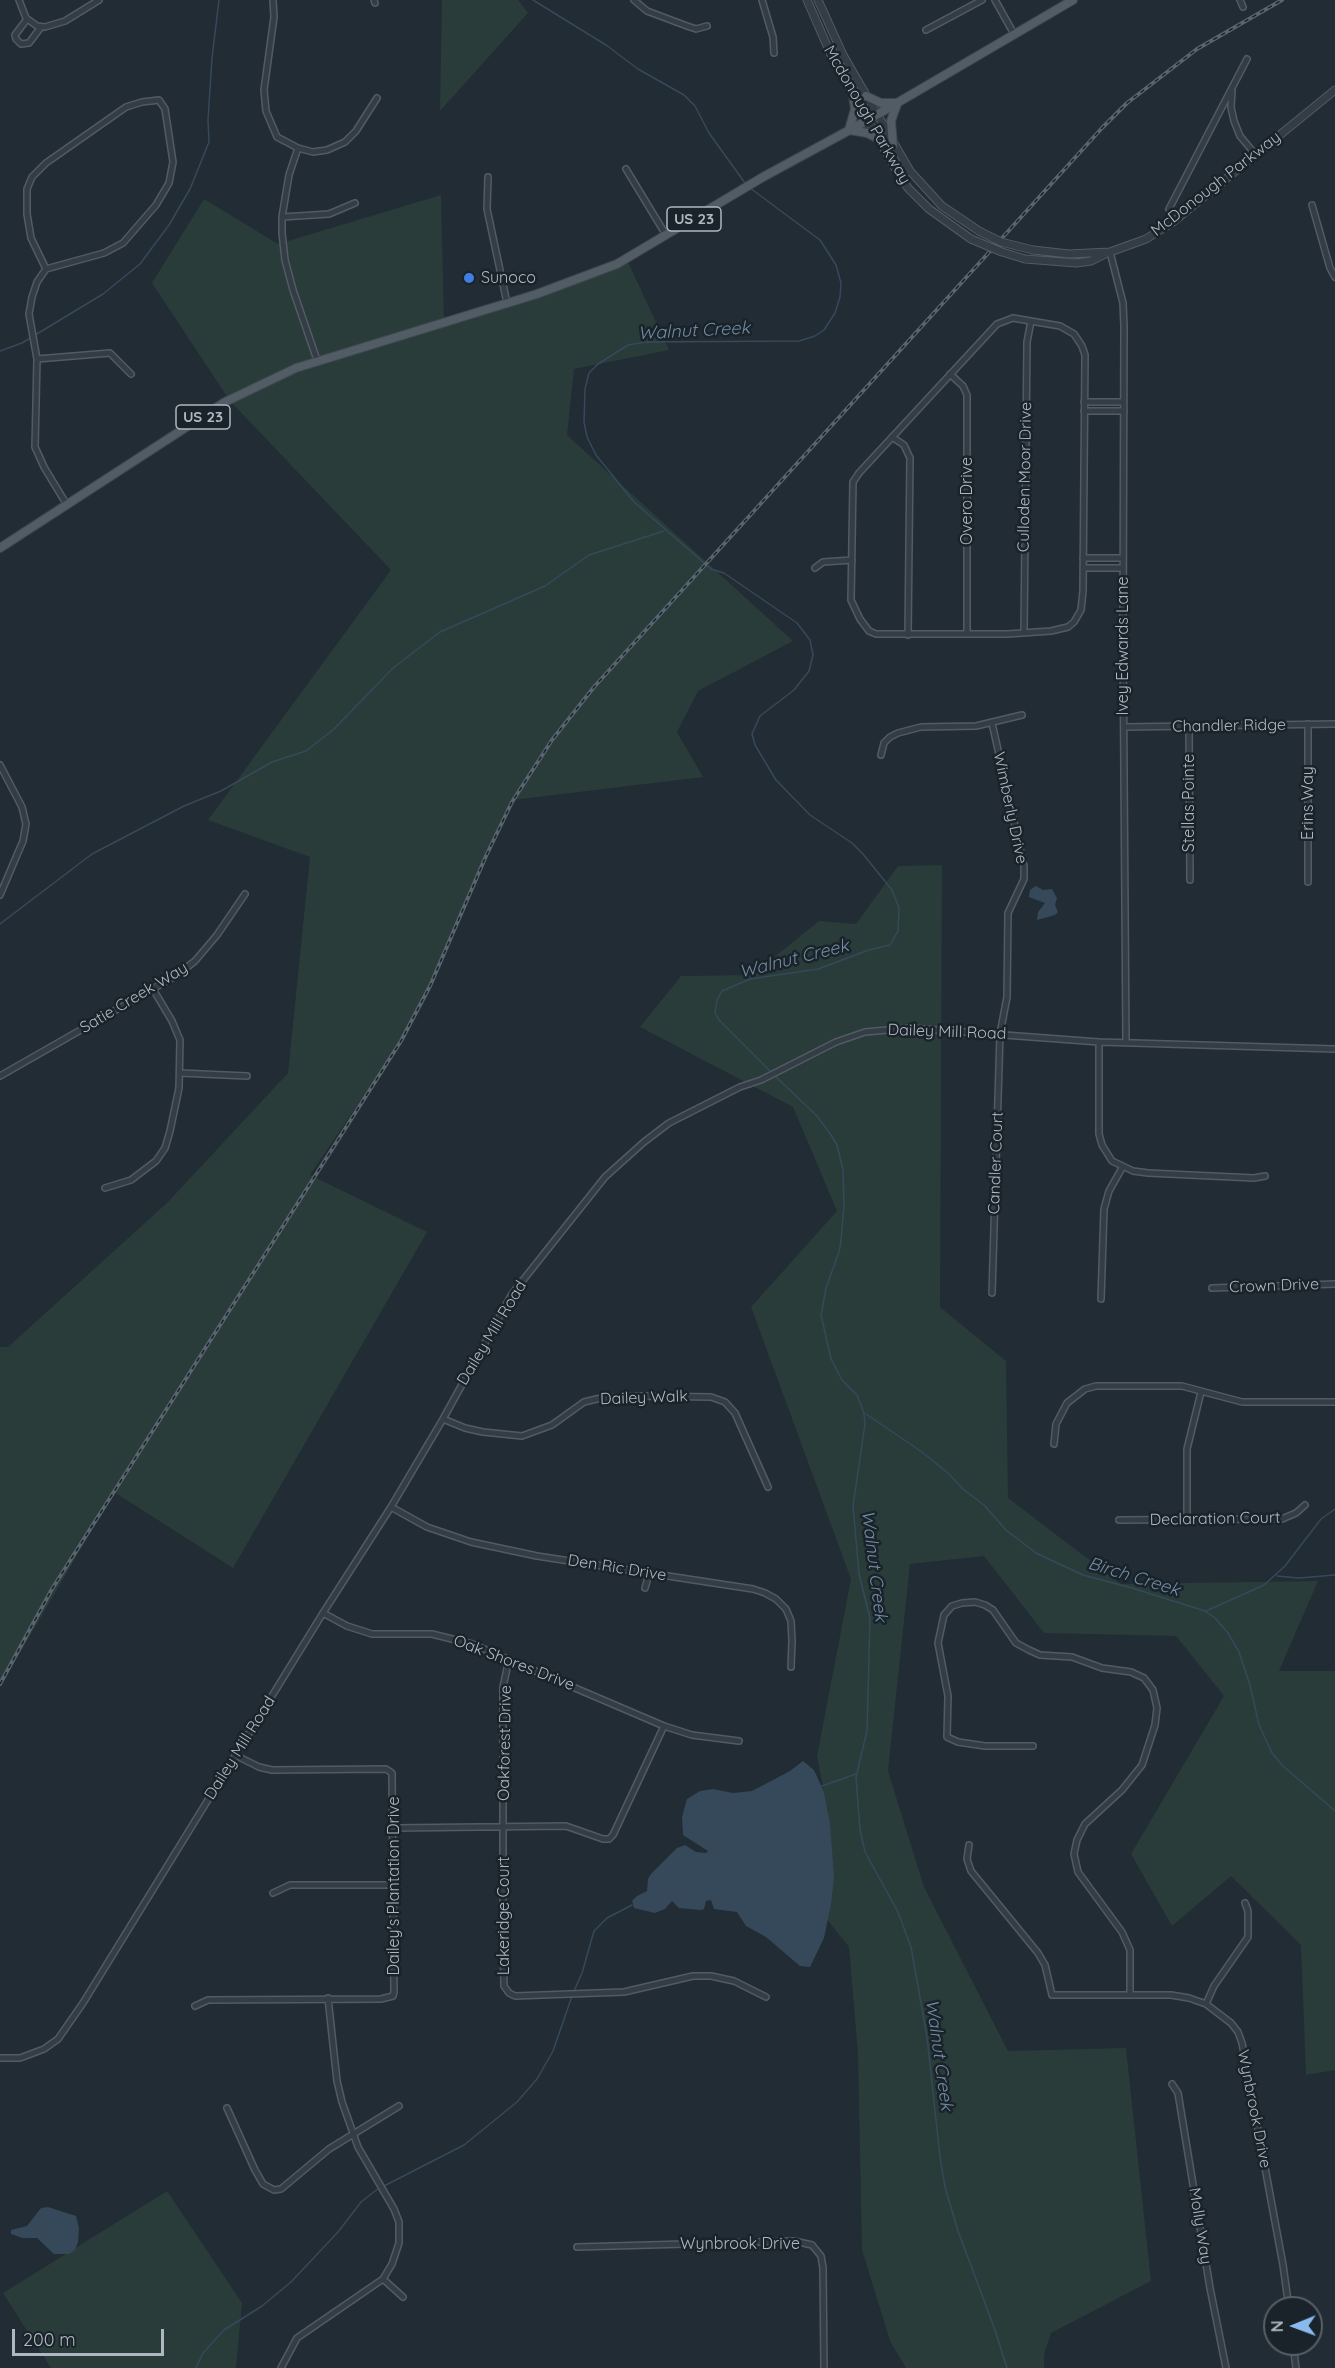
<!DOCTYPE html>
<style>
body{margin:0}
#map{position:relative;width:1335px;height:2368px;overflow:hidden;background:#212c34;font-family:Quicksand,sans-serif}
canvas{display:block}
.north{position:absolute;left:1263px;top:2296px;width:60px;height:60px;box-sizing:border-box;background:#1a222a;border:2px solid #565e67;border-radius:50%;rotate:269deg;font-size:16px;font-weight:700;line-height:24px;text-align:center;color:#afb8c2}
.north::after{content:'';display:block;margin:auto;width:21px;height:27px;background:#88baee;clip-path:polygon(50% 0,100% 100%,50% 72%,0 100%)}
.scale{position:absolute;left:12px;top:2329px;width:152px;height:27px;box-sizing:border-box;border:3px solid #afb8c2;border-top:0;padding-left:8px;font-size:18px;line-height:21px;white-space:nowrap;color:#afb8c2;-webkit-text-stroke:4px #1a222a;paint-order:stroke}
</style>
<div id="map">
<canvas width="1335" height="2368"></canvas>
<div class="north">N</div>
<div class="scale">200 m</div>
</div>
<script>
const context = document.querySelector('canvas').getContext('2d');
context.lineJoin = 'round';
function paint(path, color) {
  context.fillStyle = color;
  context.fill(path, 'evenodd');
}
function shape(rows) {
  const path = new Path2D();
  for (const r of rows) {
    path.moveTo(r[0], r[1]);
    for (let i = 2; i < r.length; i += 2) path.lineTo(r[i], r[i + 1]);
  }
  return path;
}
function strokePath(path, color, width, dash) {
  context.strokeStyle = color;
  context.lineWidth = width;
  context.lineCap = dash ? 'butt' : 'round';
  context.setLineDash(dash || []);
  context.stroke(path);
}
function label(font, color, halo, rows, align = 'center') {
  context.font = font + ' Quicksand,sans-serif';
  context.lineWidth = 5;
  context.setLineDash([]);
  context.textBaseline = 'middle';
  context.strokeStyle = halo;
  context.fillStyle = color;
  for (const [text, x, y, turn = 0] of rows) {
    context.save();
    context.translate(x, y);
    context.rotate((+turn || 0) * Math.PI / 180);
    context.textAlign = isNaN(turn) ? turn : align;
    if (halo) context.strokeText(text, 0, 0);
    context.fillText(text, 0, 0);
    context.restore();
  }
}
const green = shape([
 [442,0,518,0,528,13,440,111],
 [441,195,444,323,627,260,669,350,574,369,567,435,793,641,698,691,677,732,703,777,513,800,410,1027,310,1175,427,1232,233,1568,114,1492,0,1687,0,1347,8,1347,168,1202,288,1073,310,857,208,820,391,570,230,401,152,283,204,199,278,244],
 [942,865,940,1307,1006,1361,1008,1498,1121,1584,1318,1581,1279,1671,1335,1671,1335,2070,1306,2075,1301,1945,1231,1876,1172,1926,1131,1854,1224,1696,1176,1636,1044,1633,984,1556,910,1564,888,1771,924,1887,1008,2051,1126,2048,1151,2281,1051,2333,1044,2355,1044,2368,906,2368,890,2341,862,2250,858,2054,849,1947,821,1912,828,1813,817,1756,851,1579,751,1307,837,1211,793,1107,640,1027,681,976,752,975,819,921,856,924,898,866],
 [167,2191,242,2303,236,2368,51,2368,3,2293]
]);
const water = shape([
 [1036,886,1043,890,1052,889,1057,898,1055,905,1058,912,1055,915,1037,920,1038,912,1045,903,1029,897,1030,890],
 [803,1761,814,1770,824,1792,830,1824,834,1877,831,1904,824,1938,810,1967,800,1966,766,1937,746,1926,737,1912,714,1909,711,1900,706,1901,704,1909,701,1910,679,1908,672,1901,665,1909,655,1913,634,1908,632,1901,637,1896,647,1891,648,1879,651,1874,677,1848,685,1845,696,1852,706,1853,708,1851,683,1835,682,1817,687,1799,700,1791,713,1789,733,1793,752,1791,790,1771],
 [48,2207,76,2216,79,2228,78,2242,75,2250,69,2254,54,2254,37,2238,23,2238,11,2234,11,2230,27,2226,41,2208]
]);
const stream = shape([
 [533,0,606,45,638,69,684,95,695,106,709,133,745,183],
 [750,188,820,240,836,265,841,283,840,297,835,313,824,330,815,336,799,341,646,342,628,345,598,364,589,373,585,389,584,422,587,437,596,455,634,502,711,569,724,573,797,623,810,640,813,655,809,671,794,690,760,716,752,734,755,745,776,780,810,815,852,843,863,854,892,890,899,908,898,931,890,945,869,950,818,969,750,979,722,991,717,1000,715,1013,719,1020,771,1072],
 [0,351,22,343,103,294,140,264,169,225,190,189,209,142,208,120,212,58,219,0],
 [0,924,92,854,184,806,221,791,272,762,306,751,334,729,393,668,440,632,545,586,589,555,664,531],
 [774,1075,817,1116,831,1135,837,1145,843,1170,844,1206,841,1241,839,1252,826,1288,821,1315,831,1359,842,1380,857,1395,864,1413,865,1424,853,1506,859,1574,870,1618,867,1731,856,1777,860,1830,865,1852,898,1912,911,1947,927,2037,940,2157,945,2187,958,2231,995,2330,1007,2368],
 [866,1414,922,1452,948,1473,963,1489,984,1505,1006,1530,1036,1553,1083,1575,1132,1588,1205,1611,1215,1618,1228,1633,1239,1652,1250,1685,1259,1725,1272,1753,1283,1766,1335,1811],
 [1277,1576,1299,1578,1335,1575],
 [1206,1611,1264,1585,1285,1566,1321,1519,1335,1509],
 [822,1786,856,1774],
 [574,1991,582,1973,594,1931,607,1918,632,1905],
 [384,2186,464,2145,517,2102,537,2079,553,2051,572,1996],
 [196,2368,203,2353,224,2330,262,2306,291,2282,338,2232,361,2202,379,2188]
]);
const minor = shape([
 [19,0,26,18,37,26,45,27,65,21,99,0],
 [273,0,274,17,264,90,266,111,277,137,298,148,313,152,327,150,345,142,356,131,377,98],
 [374,0,375,3],
 [634,0,647,11,687,26,696,29,707,26],
 [762,0,773,37,774,53],
 [995,0,1014,34],
 [1240,0,1243,7],
 [27,19,15,35,16,39,21,44,29,43,41,27],
 [926,30,982,0],
 [1232,91,1231,107,1234,121,1240,136,1255,154],
 [298,148,289,175,282,217,282,233,285,260,293,290,317,360],
 [626,169,666,235],
 [488,177,487,209,507,303],
 [1312,205,1330,268,1335,277],
 [1169,209,1247,59],
 [282,217,329,214,355,203],
 [1110,252,1123,303,1124,326,1123,638,1126,1041],
 [46,269,31,238,27,214,27,189,32,177,46,163,126,107,142,102,159,100,165,109,173,162,169,183,156,205,123,243,104,253,46,269,37,282,32,297,29,314,37,359,35,447,44,467,67,505],
 [1013,318,1060,326,1074,334,1082,346,1085,355,1083,591,1081,610,1074,622,1068,627,1051,631,1008,634,876,634,869,631,860,619,851,600,853,482,859,473,997,324,1013,318],
 [37,359,110,353,131,374],
 [950,374,963,386,967,395,967,634],
 [1084,402,1124,402],
 [1084,411,1124,411],
 [892,437,904,445,910,458,908,635],
 [1083,558,1123,558],
 [815,568,823,562,852,560],
 [1083,568,1123,568],
 [1024,633,1027,342,1031,321],
 [992,723,1024,866,1024,879,1008,913,1007,997,1000,1034,992,1293],
 [1308,724,1308,882],
 [1189,726,1190,880],
 [1124,727,1335,724],
 [881,755,884,743,890,737,898,733,921,727,976,726,1022,715],
 [0,765,22,807,26,824,23,841,0,895],
 [1099,1042,1099,1134,1102,1145,1112,1161,1133,1171,1148,1173,1254,1178,1265,1176],
 [180,1073,247,1076],
 [0,1076,177,975,195,961,217,935,245,894],
 [105,1188,131,1180,156,1161,165,1148,170,1131,179,1088,180,1040,172,1021,153,989],
 [1212,1288,1335,1284],
 [1101,1299,1104,1209,1109,1191,1122,1168],
 [443,1419,465,1428,483,1432,522,1436,552,1425,584,1402,601,1398,639,1396,711,1397,725,1402,735,1413,768,1487],
 [1054,1444,1056,1424,1067,1403,1085,1389,1096,1386,1182,1386,1242,1402,1335,1402],
 [391,1507,427,1527,471,1542,537,1556,753,1589,765,1593,776,1599,786,1609,791,1621,792,1641,791,1667],
 [1187,1519,1187,1449,1201,1392],
 [1119,1520,1282,1519,1296,1513,1305,1505],
 [645,1588,649,1574],
 [323,1613,347,1626,372,1634,432,1634,472,1644,664,1726,692,1735,739,1741],
 [509,1659,503,1687,503,1937,504,1986,509,1993,515,1996,624,1992,693,1976,711,1976,734,1981,766,1997],
 [1033,1746,985,1746,958,1742,947,1737,948,1696,938,1643,944,1615,952,1606,962,1603,975,1602,985,1605,993,1610,1016,1643,1029,1650,1040,1655,1072,1657,1102,1668,1131,1672,1144,1678,1153,1690,1157,1708,1155,1725,1142,1765,1122,1790,1085,1824,1077,1840,1074,1854,1078,1872,1122,1932,1130,1950,1130,1995],
 [394,1828,566,1826,603,1839,609,1839,613,1835,664,1726],
 [969,1845,967,1859,971,1871,1038,1953,1045,1965,1052,1995,1171,1995,1189,1998,1206,2004,1231,2023,1238,2032,1242,2043,1283,2265,1289,2308],
 [273,1893,290,1885,393,1885],
 [1206,2004,1214,1986,1248,1937,1248,1911,1245,1903],
 [195,2006,208,2000,381,1999,393,1996,394,1992,392,1773,386,1769,272,1770,259,1767,235,1755],
 [0,2058,20,2058,44,2049,58,2039,83,2003,323,1613,391,1507,443,1419,512,1294,605,1177,644,1142,669,1123,740,1087,761,1080,836,1042,865,1032,910,1028,1099,1042,1335,1049],
 [1172,2084,1178,2093,1210,2288,1226,2368],
 [227,2108,255,2170,263,2184,274,2190,281,2189,329,2149,399,2106],
 [577,2247,794,2241,812,2245,821,2256,823,2268,824,2368],
 [383,2279,403,2297],
 [1293,2344,1296,2368],
 [281,2368,297,2338,383,2279,392,2264,399,2243,399,2222,394,2209,358,2147,342,2102,337,2081,328,1998]
]);
const tertiary = shape([
 [807,0,832,57,895,168,908,188,929,209,971,239],
 [818,0,843,55,910,171,942,206,979,231],
 [1033,250,1069,254,1110,252,1146,239,1173,222,1335,90],
 [1025,259,1076,263,1091,261,1107,253]
]);
const primary = shape([
 [866,96,881,103,897,103],
 [849,130,855,109,853,95],
 [850,130,867,133,879,139],
 [893,145,891,121,897,104],
 [0,548,225,402,296,368,537,294,617,264,763,177,868,120,1073,0]
]);
const rail = shape([
 [0,1684,52,1589,401,1041,430,986,486,856,512,802,552,740,594,687,1102,128,1127,103,1197,49,1282,0]
]);
const tertiaryBridge = shape([
 [979,231,1001,242,1033,250],
 [971,239,1002,252,1025,259]
]);
const markers = [
 [469,278,6,"#3f7fe0"]
];
const shields = [
 [694,219,54],
 [203,417,54]
];
const shieldNames = [
 ["US 23",694,219],
 ["US 23",203,417]
];
const streetNames = [
 ["Mcdonough Parkway",867,115,60],
 ["McDonough Parkway",1216,184,-38],
 ["Culloden Moor Drive",1025,477,-89],
 ["Overo Drive",967,501,-90],
 ["Ivey Edwards Lane",1123,646,-90],
 ["Chandler Ridge",1229,726,-1],
 ["Stellas Pointe",1189,803,-90],
 ["Erins Way",1308,803,-90],
 ["Wimberly Drive",1010,808,78],
 ["Satie Creek Way",134,998,-31],
 ["Dailey Mill Road",947,1032,2],
 ["Candler Court",996,1163,-88],
 ["Crown Drive",1274,1286,-2],
 ["Dailey Mill Road",492,1333,-59],
 ["Dailey Walk",644,1398,-2],
 ["Declaration Court",1215,1519,-1],
 ["Den Ric Drive",617,1568,9],
 ["Oak Shores Drive",514,1663,21],
 ["Oakforest Drive",505,1743,-89],
 ["Dailey Mill Road",240,1748,-58],
 ["Dailey's Plantation Drive",394,1886,-90],
 ["Lakeridge Court",504,1916,-90],
 ["Wynbrook Drive",1254,2109,79],
 ["Molly Way",1200,2226,81],
 ["Wynbrook Drive",740,2244]
];
const poiNames = [
 ["Sunoco",481,278]
];
const waterNames = [
 ["Walnut Creek",694,331,-3],
 ["Walnut Creek",794,959,-14],
 ["Walnut Creek",874,1566,83],
 ["Birch Creek",1134,1577,17],
 ["Walnut Creek",939,2055,82]
];
paint(green, '#293c3a');
paint(water, '#36495a');
strokePath(stream, '#36495a', 1.5);
strokePath(minor, '#525b63', 8);
strokePath(tertiary, '#525b63', 9);
strokePath(primary, '#3e464f', 10);
strokePath(minor, '#343d45', 5);
strokePath(tertiary, '#343d45', 7);
strokePath(primary, '#525c65', 8);
strokePath(rail, '#59646e', 4);
strokePath(rail, '#1a222a', 1.5, [4.5]);
strokePath(tertiaryBridge, '#525b63', 9, []);
strokePath(tertiaryBridge, '#343d45', 7);
for (const [x, y, r, color] of markers) {
  const dot = new Path2D();
  dot.arc(x, y, r, 0, 2 * Math.PI);
  context.fillStyle = color;
  context.fill(dot);
  strokePath(dot, '#1a222a', 2);
}
for (const [x, y, w] of shields) {
  const box = new Path2D();
  box.roundRect(x - w / 2, y - 12, w, 24, 4.5);
  context.fillStyle = '#1a222a';
  context.fill(box);
  strokePath(box, '#afb8c2', 1.5);
}
label('bold 15px', '#afb8c2', null, shieldNames);
label('16px', '#afb8c2', '#1a222a', streetNames);
label('16px', '#afb8c2', '#1a222a', poiNames, 'left');
label('italic 18px', '#718ca3', '#1a222a', waterNames);
</script>
